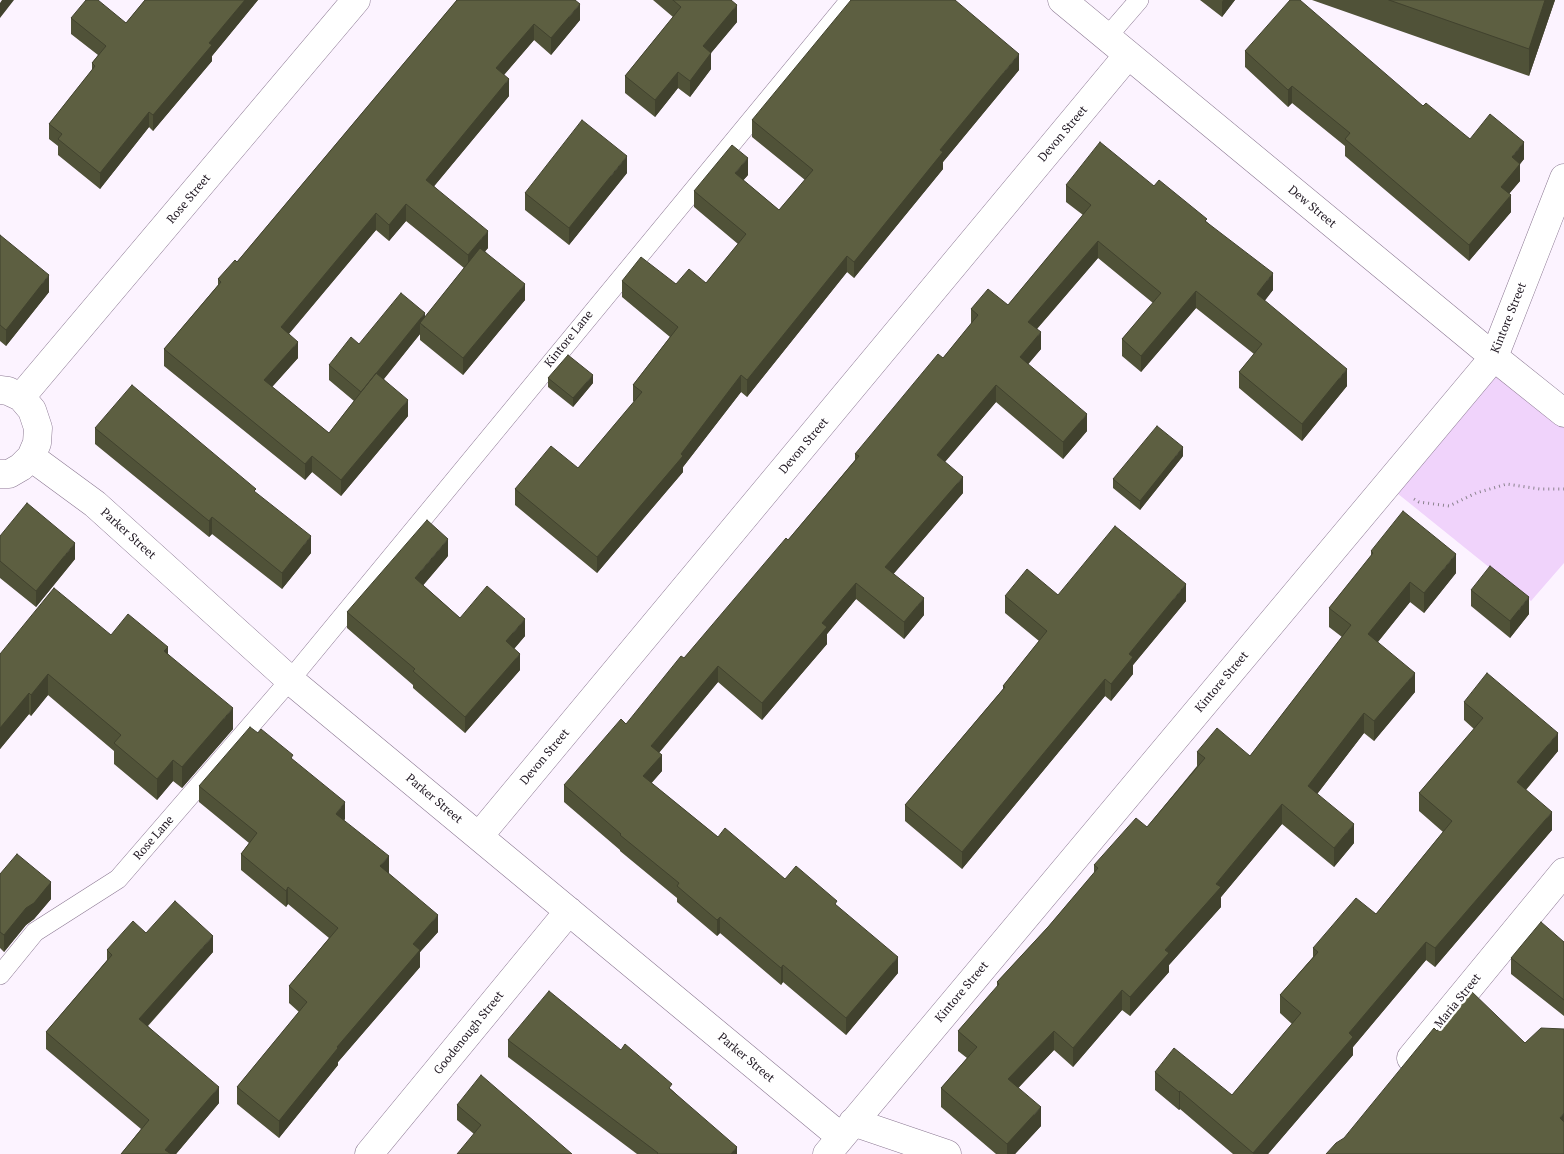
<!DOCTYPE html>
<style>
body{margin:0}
canvas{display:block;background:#fcf3ff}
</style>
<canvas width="1564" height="1154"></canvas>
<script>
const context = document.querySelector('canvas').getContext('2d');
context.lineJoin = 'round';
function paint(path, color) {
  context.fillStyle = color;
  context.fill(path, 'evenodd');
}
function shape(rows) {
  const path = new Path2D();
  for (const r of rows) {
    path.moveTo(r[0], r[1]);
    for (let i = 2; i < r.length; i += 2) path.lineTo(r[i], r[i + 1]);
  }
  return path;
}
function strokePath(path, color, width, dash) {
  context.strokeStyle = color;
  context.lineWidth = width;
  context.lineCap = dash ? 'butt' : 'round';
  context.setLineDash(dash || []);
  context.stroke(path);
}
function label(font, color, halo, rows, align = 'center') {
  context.font = font + ' "PT Serif",serif';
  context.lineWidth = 5;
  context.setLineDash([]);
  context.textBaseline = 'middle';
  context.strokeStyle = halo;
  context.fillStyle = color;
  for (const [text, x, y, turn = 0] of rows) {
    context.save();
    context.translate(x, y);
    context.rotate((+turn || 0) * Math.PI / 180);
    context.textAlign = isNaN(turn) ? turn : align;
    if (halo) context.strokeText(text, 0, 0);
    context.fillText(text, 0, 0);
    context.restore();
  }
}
const green = shape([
 [1494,357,1564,413,1564,563,1531,601,1387,485]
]);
const path = shape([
 [1414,499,1419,502,1449,506,1476,493,1507,484,1540,489,1564,489]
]);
const service = shape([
 [1107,37,1139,0],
 [0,975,35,932,118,879,290,680,850,0]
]);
const minor = shape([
 [1062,0,1494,357,1564,413],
 [0,390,8,391,21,397,32,410,38,428,37,443,31,457,21,467,9,474,0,474],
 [21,397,356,0],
 [31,457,95,504,290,680,841,1137],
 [479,836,1128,55],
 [1411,1058,1564,872],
 [853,1122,947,1154],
 [369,1154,569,911],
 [827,1154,1494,357,1564,178]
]);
const wall = shape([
 [145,0,258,0,212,56,212,61,153,131,149,127,100,189,58,155,58,146,49,139,49,124,92,70,92,63,98,55,71,34,71,18,126,23],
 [457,0,580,20,551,55,534,40,504,75,509,96,434,186,488,248,485,251,525,300,463,375,420,340,420,334,384,379,408,416,341,496,312,472,305,480,164,366,164,349,218,285,218,279,237,262],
 [406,221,464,268,425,317,359,344,329,365,329,380,354,401,329,433,272,387,298,358,289,334,376,230,389,241],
 [653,0,731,0,737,22,711,53,711,69,690,97,678,88,655,117,625,93,625,76,673,17],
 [1200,0,1235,0,1222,17],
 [1312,0,1555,0,1529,76],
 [1245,51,1423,106,1470,139,1524,159,1520,164,1520,181,1509,194,1511,212,1469,261,1345,156,1345,146,1292,103,1288,107,1245,67],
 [1019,70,943,162,943,169,854,278,847,272,747,397,741,392,683,467,683,472,597,573,515,505,515,489,578,468,634,402,633,401,633,385,670,337,622,297,622,281,676,284,706,283,738,244,694,207,694,191,748,175,743,180,779,210,805,180,752,137,752,120],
 [627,173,569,245,525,210,525,193],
 [1066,185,1154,186,1207,222,1273,290,1264,301,1347,386,1302,441,1239,388,1239,372,1254,354,1196,308,1141,372,1122,356,1122,339,1153,303,1098,258,1037,329,1041,349,1028,364,1087,431,1063,459,996,402,945,462,963,493,893,574,924,615,904,639,856,599,827,634,827,644,762,720,718,682,659,753,662,771,651,783,718,837,785,879,837,906,898,973,846,1035,783,982,781,985,720,933,717,936,677,902,677,898,620,851,620,850,564,802,564,785,626,724,788,540,855,460,855,454,943,358,971,324,971,309,1008,305,1083,215,1066,202],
 [0,235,49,292,6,346,0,341],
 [548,378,593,383,573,407,548,387],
 [95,428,256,493,311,553,282,589,212,534,209,537,95,444],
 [1183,456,1140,510,1113,488,1113,479],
 [0,536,75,559,36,607,0,578],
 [1371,551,1456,573,1424,613,1410,602,1378,642,1415,692,1374,741,1364,733,1317,794,1354,843,1334,867,1282,824,1221,897,1221,907,1169,965,1169,972,1130,1016,1122,1010,1073,1067,1054,1050,1018,1088,1041,1126,1015,1154,996,1154,941,1107,941,1088,967,1058,958,1051,958,1031,997,987,997,982,1048,927,1094,873,1094,865,1147,827,1197,766,1197,752,1250,756,1342,637,1329,627,1329,608,1371,556],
 [448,556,423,585,460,618,525,636,514,649,520,670,465,733,413,688,413,685,347,628,347,612],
 [1471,590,1529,614,1510,638,1471,606],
 [1058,595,1186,601,1133,665,1133,674,1111,701,1105,696,962,869,905,821,905,805,1003,689,1003,686,1039,641,1005,613,1005,596],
 [111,635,168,654,233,729,182,788,173,781,157,800,114,764,114,751,48,695,31,716,29,714,0,749,0,654],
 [1464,702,1558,751,1526,790,1552,830,1435,967,1426,960,1353,1047,1353,1055,1268,1154,1233,1154,1180,1109,1179,1110,1155,1090,1155,1072,1232,1095,1292,1024,1280,1013,1280,995,1313,957,1313,948,1376,914,1443,832,1419,811,1419,793,1474,729,1464,720],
 [258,733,293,760,345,819,344,820,438,932,420,952,420,967,338,1062,338,1065,279,1138,237,1104,237,1087,299,1012,289,1003,289,986,329,938,288,904,286,907,241,870,241,854,249,843,199,802,199,786],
 [0,874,51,899,34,919,26,925,4,952,0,948],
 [146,933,213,952,148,1026,219,1103,176,1154,121,1154,141,1129,46,1049,46,1032,107,960,107,950],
 [1564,942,1564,1016,1511,974,1511,958],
 [508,1040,621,1050,672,1090,737,1154,637,1154,508,1057],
 [457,1105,572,1154,474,1134,457,1120]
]);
const shadedWall = shape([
 [2,0,14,0,0,18,0,3],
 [245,0,258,0,212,56,212,61,153,131,153,115,209,43],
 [1223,0,1235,0,1222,17,1222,2],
 [1545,0,1555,0,1529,76,1529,49],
 [580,4,580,20,551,55,551,38],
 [737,5,737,22,711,53,711,69,690,97,690,81,703,46],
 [534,24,534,40,496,84,496,68],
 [1019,54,1019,70,943,162,943,169,854,278,854,262,940,150],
 [678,72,678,88,655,117,655,100],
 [509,79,509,96,426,196,426,180],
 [1292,86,1292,103,1288,107,1288,90],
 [149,112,149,127,100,189,100,173],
 [1524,142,1524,159,1520,164,1520,181,1501,203,1501,187,1512,157],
 [627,156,627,173,569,245,569,228],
 [748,158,748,175,735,190,735,173],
 [1511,195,1511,212,1469,261,1469,245],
 [406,204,406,221,389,241,389,225],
 [376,213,376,230,281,343,281,327],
 [488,231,488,248,468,271,468,255],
 [1098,241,1098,258,1028,339,1028,322],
 [847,256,847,272,747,397,747,380],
 [1273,273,1273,290,1257,311,1257,294],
 [49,275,49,292,6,346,6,330],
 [525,284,525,300,463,375,463,358],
 [1196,291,1196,308,1141,372,1141,356],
 [425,313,425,328,420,323,420,334,361,407,361,392],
 [1041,332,1041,349,1020,374,1020,357],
 [298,342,298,358,264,396,264,380],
 [1347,369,1347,386,1302,441,1302,424],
 [593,375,593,383,573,407,573,398],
 [741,375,741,392,683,467,683,472,597,573,597,557,681,454],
 [996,385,996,402,937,471,937,455],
 [408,400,408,416,341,496,341,480],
 [1087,414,1087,431,1063,459,1063,442],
 [1183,447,1183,456,1140,510,1140,501],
 [312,456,312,472,305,480,305,464],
 [963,477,963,493,885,584,885,567],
 [212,517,212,534,209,537,209,521],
 [311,536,311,553,282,589,282,573],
 [448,539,448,556,415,595,415,578],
 [75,543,75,559,36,607,36,591],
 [1456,554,1456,573,1424,613,1424,593],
 [1410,582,1410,602,1368,654,1368,634],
 [856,583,856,599,827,634,827,644,762,720,762,703,822,623],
 [1186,584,1186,601,1133,665,1133,674,1111,701,1111,684,1129,654],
 [1529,597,1529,614,1510,638,1510,621],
 [924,598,924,615,904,639,904,622],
 [525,619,525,636,506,658,506,641],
 [168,647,168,668,164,651],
 [520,654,520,670,465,733,465,717],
 [718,666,718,682,651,762,651,746],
 [1415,673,1415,692,1374,741,1374,721],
 [48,674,48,695,31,716,31,695],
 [1105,679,1105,696,962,869,962,852],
 [29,693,29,714,0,749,0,728],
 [233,708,233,729,182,788,182,767],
 [1364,713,1364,733,1308,806,1308,786],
 [1558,733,1558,751,1517,800,1517,782],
 [662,755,662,771,643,793,643,776],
 [173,760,173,781,157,800,157,779],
 [345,802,345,819,336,830,336,814],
 [1282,804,1282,824,1221,897,1221,907,1169,965,1169,972,1130,1016,1130,997,1216,884],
 [1552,812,1552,830,1435,967,1435,948],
 [1354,824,1354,843,1334,867,1334,848],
 [389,856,389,873,380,883,380,866],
 [51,882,51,899,34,919,26,925,4,952,4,935,26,908],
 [288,887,288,904,286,907,286,891],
 [438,915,438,932,420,952,420,967,338,1062,338,1065,279,1138,279,1121,337,1047,413,944],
 [720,917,720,933,717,936,717,920],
 [213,936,213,952,139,1035,139,1019],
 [1426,942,1426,960,1353,1047,1353,1055,1268,1154,1253,1154,1253,1153,1349,1033],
 [898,957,898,973,846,1035,846,1018],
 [783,965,783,982,781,985,781,968],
 [1122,990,1122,1010,1073,1067,1073,1048],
 [1054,1031,1054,1050,1008,1099,1008,1079],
 [219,1087,219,1103,176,1154,165,1154,165,1150],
 [1180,1091,1180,1109,1179,1110,1179,1092],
 [1041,1107,1041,1126,1015,1154,1007,1154,1007,1144],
 [1564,1113,1564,1139,1560,1118],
 [737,1147,737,1154,731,1154]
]);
const building = shape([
 [86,0,98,0,126,23,145,0,245,0,209,43,212,45,153,115,149,112,100,173,58,139,62,134,49,124,95,66,92,63,106,46,71,18,86,0],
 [457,0,575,0,580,4,551,38,534,24,496,68,509,79,426,180,488,231,468,255,406,204,389,225,376,213,281,327,298,342,264,380,329,433,376,373,408,400,341,480,312,456,305,464,164,349,221,282,218,279,235,260,237,262,457,0],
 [673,0,731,0,737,5,703,46,711,53,690,81,678,72,655,100,625,76,681,7,673,0],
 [851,0,955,0,1019,54,940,150,943,152,854,262,847,256,747,380,741,375,681,454,683,456,597,557,515,489,551,446,578,468,642,392,633,385,678,327,622,281,641,257,676,284,689,269,706,283,746,234,694,191,732,145,748,158,735,173,779,210,813,170,752,120,851,0],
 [1290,0,1300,0,1423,106,1426,103,1470,139,1490,114,1524,142,1512,157,1520,164,1501,187,1511,195,1469,245,1345,139,1350,133,1292,86,1288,90,1245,51,1290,0],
 [1389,0,1545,0,1529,49,1389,0],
 [582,120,627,156,569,228,525,193,582,120],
 [1100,142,1154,186,1159,180,1207,219,1205,221,1273,273,1257,294,1347,369,1302,424,1239,372,1262,344,1196,291,1141,356,1122,339,1161,293,1098,241,1028,322,1041,332,1020,357,1087,414,1063,442,996,385,937,455,963,477,885,567,924,598,904,622,856,583,822,623,827,627,762,703,718,666,651,746,662,755,643,776,718,837,725,828,785,879,796,866,837,901,835,904,898,957,846,1018,783,965,781,968,720,917,717,920,677,886,679,883,620,835,621,834,564,785,621,719,626,724,681,656,684,658,786,538,788,540,859,456,855,454,938,354,943,358,978,315,971,309,988,289,1008,305,1091,205,1066,185,1100,142],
 [0,235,49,275,6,330,0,325,0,235],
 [480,248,525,284,463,358,420,323,480,248],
 [401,293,425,313,361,392,329,365,351,337,359,344,401,293],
 [568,355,593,375,573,398,548,378,568,355],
 [132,385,256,489,254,491,311,536,282,573,212,517,209,521,95,428,132,385],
 [1157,426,1183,447,1140,501,1113,479,1157,426],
 [27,503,75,543,36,591,0,561,0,536,27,503],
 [1403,511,1456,554,1424,593,1410,582,1368,634,1415,673,1374,721,1364,713,1308,786,1354,824,1334,848,1282,804,1216,884,1221,887,1165,950,1169,953,1130,997,1122,990,1073,1048,1054,1031,1008,1079,1041,1107,1007,1144,941,1088,977,1047,958,1031,999,984,997,982,1048,927,1098,868,1094,865,1136,818,1147,827,1205,758,1197,752,1217,728,1250,756,1351,625,1329,608,1373,553,1371,551,1403,511],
 [427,520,448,539,415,578,460,618,487,586,525,619,506,641,520,654,465,717,413,671,415,669,347,612,427,520],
 [1115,526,1186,584,1129,654,1133,657,1111,684,1105,679,962,852,905,805,1005,687,1003,686,1047,631,1005,596,1027,569,1058,595,1115,526],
 [1490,566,1529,597,1510,621,1471,590,1490,566],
 [54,588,111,635,128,614,168,647,164,651,233,708,182,767,173,760,157,779,114,743,121,735,48,674,31,695,29,693,0,728,0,654,54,588],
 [1487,673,1558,733,1517,782,1552,812,1435,948,1426,942,1349,1033,1353,1037,1253,1153,1180,1091,1179,1092,1155,1072,1174,1048,1232,1095,1301,1013,1280,995,1318,952,1313,948,1356,898,1376,914,1452,821,1419,793,1483,718,1464,702,1487,673],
 [250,727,258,733,261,729,293,755,291,758,345,802,336,814,389,856,380,866,438,915,413,944,420,950,337,1047,338,1048,279,1121,237,1087,307,1002,289,986,338,928,288,887,286,891,241,854,257,833,199,786,250,727],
 [17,854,51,882,34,903,26,908,4,935,0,932,0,874,17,854],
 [175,901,213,936,139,1019,219,1087,165,1150,171,1154,121,1154,149,1120,46,1032,112,955,107,950,133,921,146,933,175,901],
 [1541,922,1564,942,1564,1000,1511,958,1541,922],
 [1470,990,1525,1043,1541,1028,1564,1029,1564,1113,1560,1118,1564,1122,1564,1154,1326,1154,1336,1143,1344,1138,1434,1028,1437,1031,1470,990],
 [549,991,621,1050,625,1044,672,1084,669,1088,737,1147,731,1154,657,1154,658,1153,508,1040,549,991],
 [481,1075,572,1154,457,1154,481,1125,457,1105,481,1075]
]);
const streetNames = [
 ["Devon Street",1063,134,-50],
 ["Rose Street",189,199,-50],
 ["Dew Street",1312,207,40],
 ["Kintore Street",1509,318,-68],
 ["Kintore Lane",569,339,-51],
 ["Devon Street",804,446,-50],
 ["Parker Street",128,534,42],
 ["Kintore Street",1222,682,-50],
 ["Devon Street",545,757,-50],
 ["Parker Street",434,799,40],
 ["Rose Lane",154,838,-49],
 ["Kintore Street",962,992,-50],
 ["Maria Street",1458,1001,-51],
 ["Goodenough Street",469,1033,-51],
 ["Parker Street",746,1058,40]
];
paint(green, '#f0d3fb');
strokePath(service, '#8b7892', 20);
strokePath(minor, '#8b7892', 29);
strokePath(path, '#8a828d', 3, [1, 4]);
strokePath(service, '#fff', 19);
strokePath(minor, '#fff', 28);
paint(wall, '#505238');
paint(shadedWall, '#41422e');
paint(building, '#5d5f41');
strokePath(building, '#41422e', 1);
label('12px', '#201822', '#fff', streetNames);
</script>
